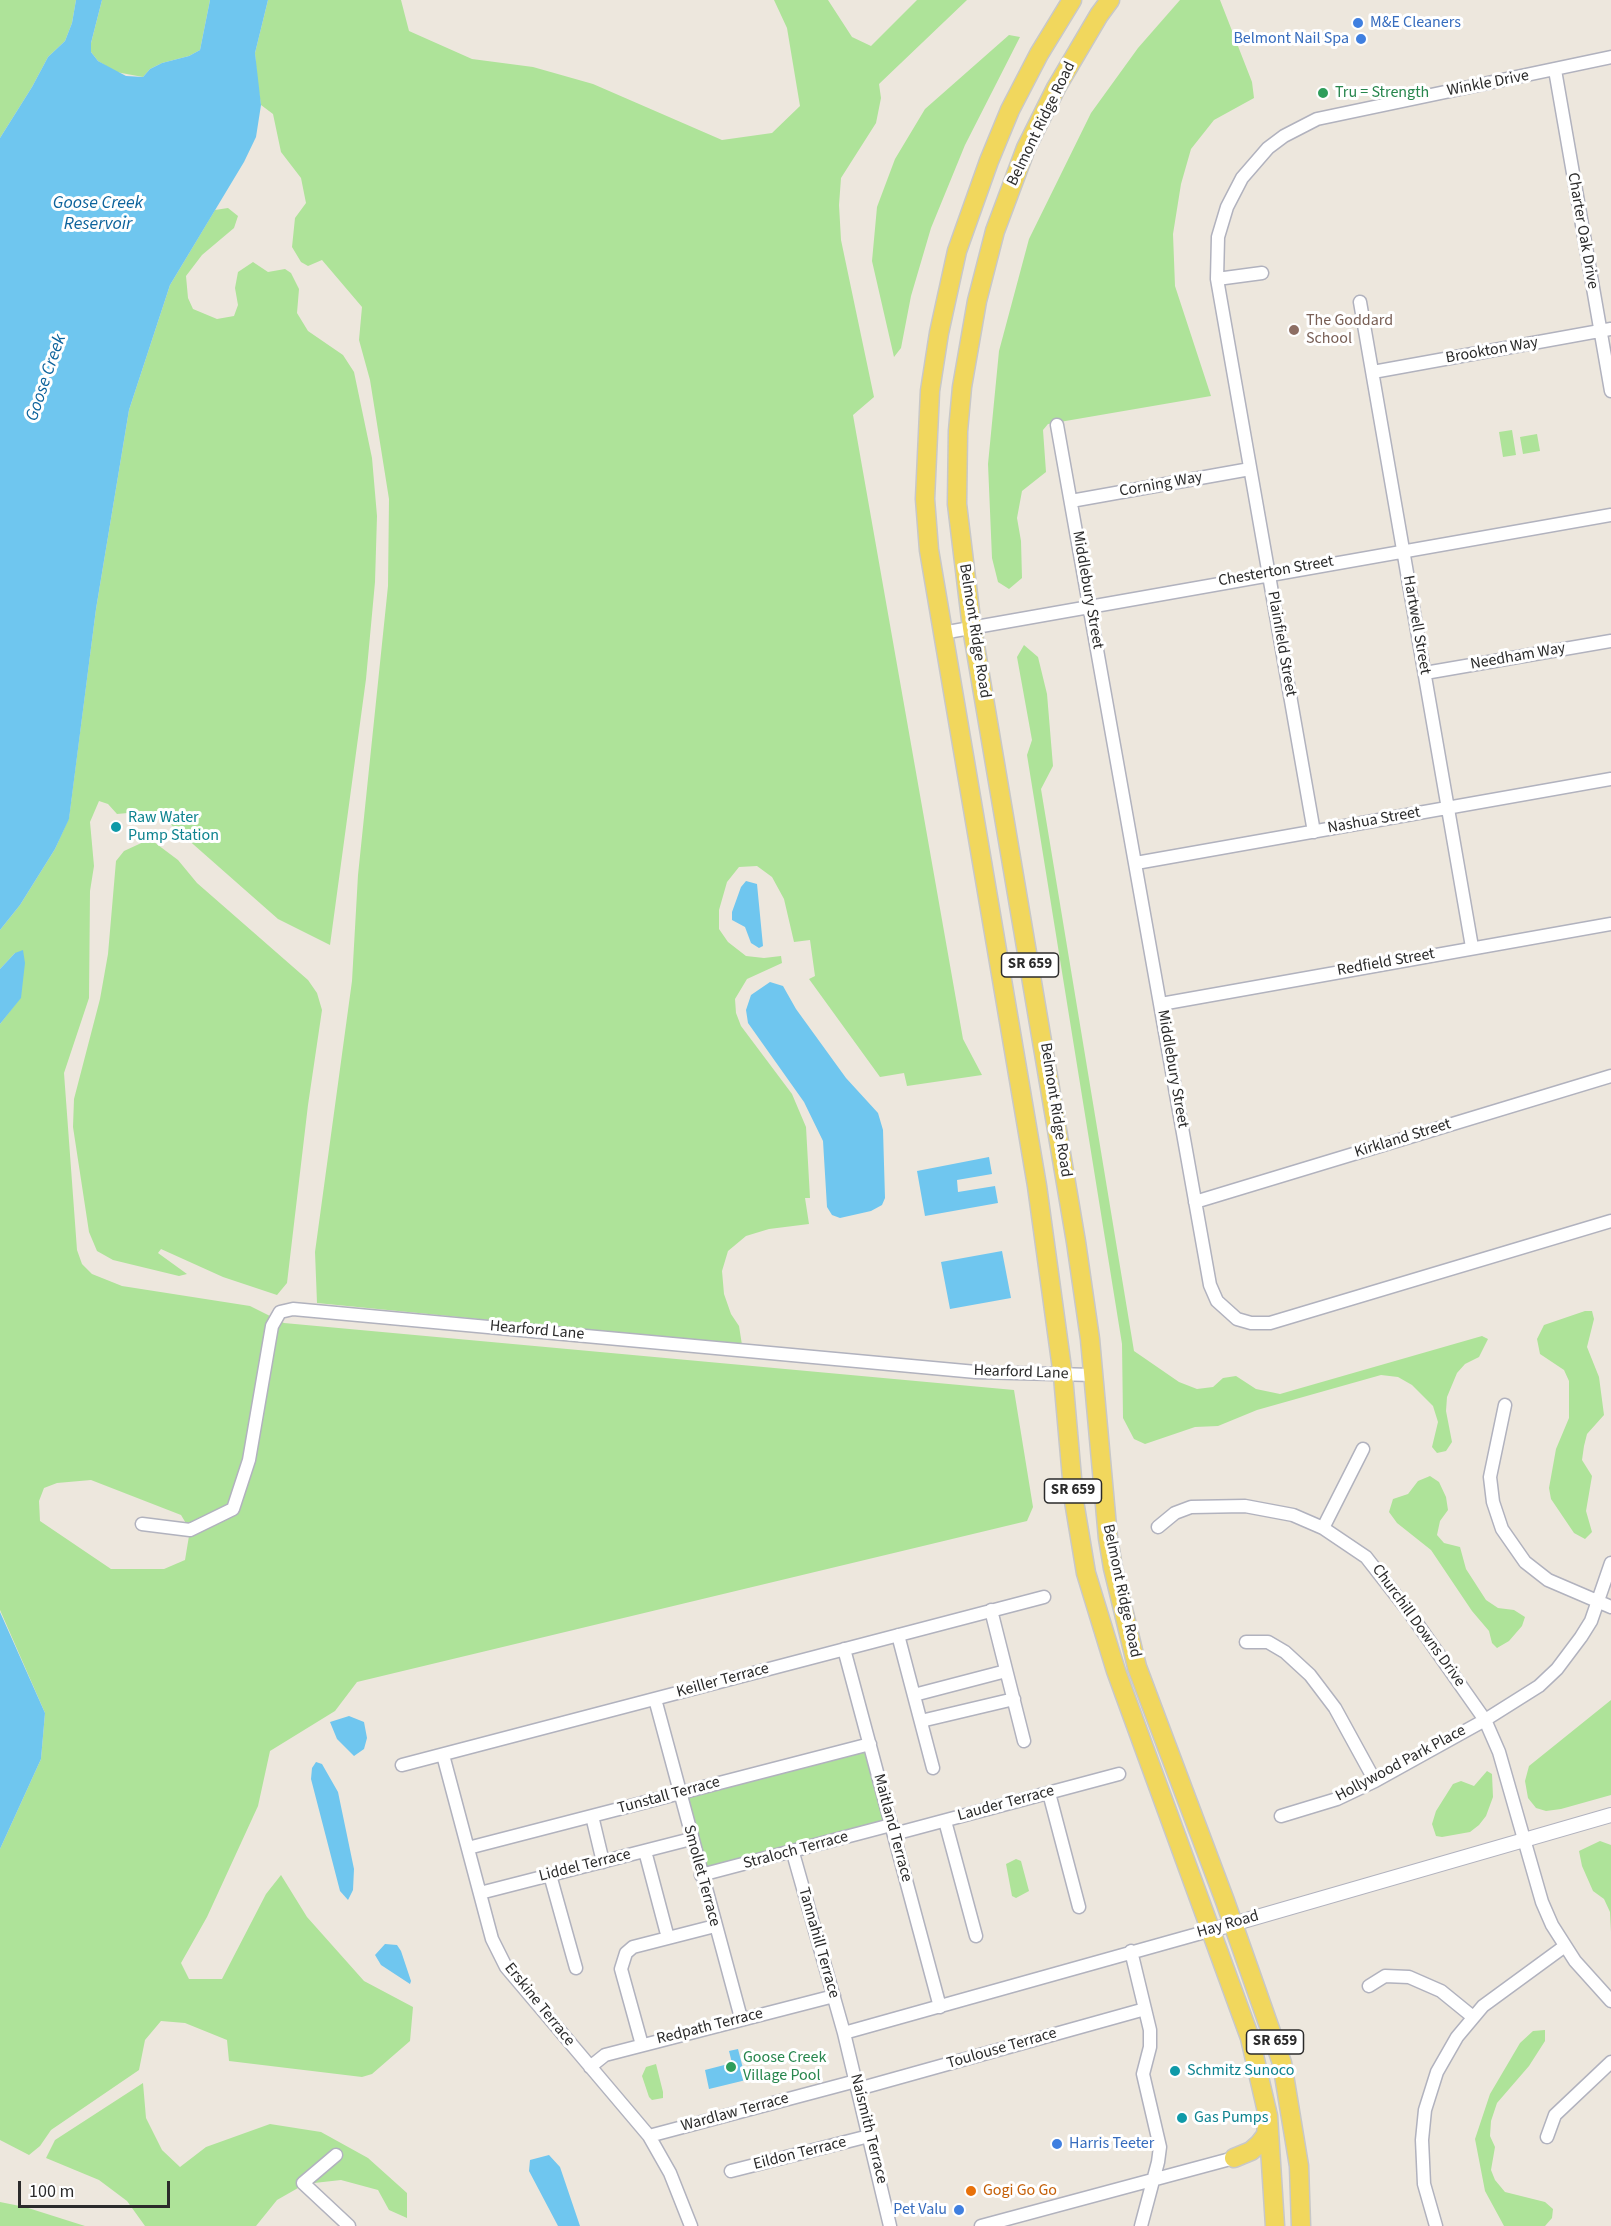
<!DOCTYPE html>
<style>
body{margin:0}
#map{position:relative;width:1611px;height:2226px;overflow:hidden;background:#ede7dd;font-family:"Source Sans 3",sans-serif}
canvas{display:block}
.scale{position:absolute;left:18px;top:2181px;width:152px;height:27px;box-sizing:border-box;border:3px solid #2b2b2b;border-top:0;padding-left:8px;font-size:18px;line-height:21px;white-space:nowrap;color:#2b2b2b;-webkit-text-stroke:4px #fff;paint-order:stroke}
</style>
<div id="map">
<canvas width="1611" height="2226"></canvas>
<div class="scale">100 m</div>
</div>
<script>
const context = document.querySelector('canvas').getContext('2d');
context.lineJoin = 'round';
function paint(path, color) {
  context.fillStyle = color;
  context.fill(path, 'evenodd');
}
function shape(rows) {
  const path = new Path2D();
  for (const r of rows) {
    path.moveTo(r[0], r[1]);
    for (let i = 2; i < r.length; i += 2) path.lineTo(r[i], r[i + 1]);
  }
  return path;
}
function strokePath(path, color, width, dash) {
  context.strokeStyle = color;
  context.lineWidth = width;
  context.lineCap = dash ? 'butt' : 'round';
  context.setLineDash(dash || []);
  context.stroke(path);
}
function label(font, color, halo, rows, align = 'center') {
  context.font = font + ' "Source Sans 3",sans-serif';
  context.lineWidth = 6;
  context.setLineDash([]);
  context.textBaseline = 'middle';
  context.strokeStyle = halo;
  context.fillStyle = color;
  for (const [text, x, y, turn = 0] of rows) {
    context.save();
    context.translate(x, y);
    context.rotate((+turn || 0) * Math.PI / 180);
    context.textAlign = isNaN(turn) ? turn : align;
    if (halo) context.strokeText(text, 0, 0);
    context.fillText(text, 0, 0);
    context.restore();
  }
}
const green = shape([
 [0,0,76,0,72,23,65,41,48,57,32,87,0,138],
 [102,0,210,0,200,50,189,56,162,63,150,69,143,77,116,72,98,61,91,52,91,43],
 [268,0,401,0,409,31,472,59,533,67,593,84,722,140,772,133,800,106,787,28,774,0,828,0,852,37,871,46,917,0,967,0,879,84,881,98,876,123,841,178,839,205,841,240,874,397,853,415,963,1039,982,1075,907,1086,904,1073,880,1077,809,979,815,976,810,940,794,942,784,899,772,877,757,866,739,867,727,882,719,910,719,929,728,942,746,956,764,958,781,956,782,963,747,979,735,999,736,1013,741,1026,792,1094,806,1127,810,1198,805,1198,809,1224,769,1229,746,1236,728,1251,722,1271,724,1294,731,1314,739,1326,742,1345,317,1303,315,1252,352,981,358,875,388,586,389,499,370,380,359,340,362,307,322,260,308,266,301,262,292,247,295,218,306,203,301,178,281,152,273,114,261,105,257,80,255,53],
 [1180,0,1220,0,1252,82,1254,98,1214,120,1191,149,1181,184,1173,234,1175,286,1211,396,1048,424,1043,430,1046,472,1022,491,1017,518,1021,541,1022,578,1009,589,998,582,992,558,988,464,999,351,1029,239,1091,113,1138,48],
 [1009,35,1020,37,965,145,931,228,911,296,901,348,894,357,872,261,877,207,895,159,925,109],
 [228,208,238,216,234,228,202,255,186,276,188,298,193,309,217,319,234,316,238,305,235,288,238,272,253,262,268,272,285,269,291,273,299,289,297,313,308,331,343,355,354,372,372,458,377,516,375,582,366,679,330,945,278,919,160,815,149,811,117,814,108,804,99,801,90,822,94,866,90,891,89,998,64,1073,77,1250,82,1264,92,1274,122,1286,250,1306,284,1323,1014,1390,1033,1507,1027,1521,357,1682,335,1711,270,1751,258,1806,207,1917,181,1963,189,1979,222,1979,266,1894,281,1875,307,1917,364,1981,413,2007,410,2041,372,2074,362,2077,229,2061,227,2040,185,2023,161,2021,145,2040,139,2070,51,2130,40,2146,29,2155,0,2140,0,1849,41,1759,45,1713,0,1610,0,1024,21,997,15,953,0,969,0,930,20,905,55,849,69,818,96,609,129,410,170,285,215,210],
 [91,1480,181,1515,190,1530,185,1560,164,1569,111,1569,40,1521,39,1501,44,1488,57,1483],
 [1512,430,1516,455,1503,457,1499,432],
 [1537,434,1540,451,1523,454,1520,437],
 [1024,645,1038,657,1047,694,1053,766,1041,789,1134,1351,1179,1382,1197,1389,1213,1387,1223,1378,1236,1376,1256,1389,1280,1394,1482,1336,1488,1339,1479,1357,1465,1364,1457,1373,1447,1397,1446,1411,1452,1442,1446,1451,1437,1453,1432,1447,1438,1422,1433,1406,1412,1385,1398,1377,1381,1375,1257,1410,1218,1426,1195,1427,1145,1444,1134,1439,1123,1418,1122,1344,1027,755,1032,740,1017,657],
 [150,839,178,860,197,883,308,980,317,993,322,1010,308,1105,287,1283,277,1295,223,1277,161,1249,158,1253,187,1274,179,1276,113,1260,97,1251,89,1232,73,1127,74,1099,100,999,108,954,116,861,124,851],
 [1585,1311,1592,1311,1594,1319,1587,1347,1599,1377,1604,1415,1587,1434,1584,1446,1582,1460,1592,1476,1586,1511,1592,1532,1585,1539,1574,1533,1551,1499,1549,1488,1556,1449,1569,1418,1569,1381,1564,1370,1540,1354,1537,1339,1544,1325],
 [1430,1476,1439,1482,1446,1497,1448,1510,1440,1521,1437,1535,1444,1543,1460,1547,1466,1569,1486,1600,1498,1608,1514,1610,1525,1617,1522,1626,1509,1641,1497,1648,1492,1643,1489,1631,1472,1611,1431,1550,1397,1523,1389,1512,1393,1499,1408,1494,1418,1481],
 [1611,1700,1611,1795,1561,1809,1546,1811,1536,1808,1528,1798,1525,1781,1529,1766],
 [870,1744,891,1825,701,1875,679,1794],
 [1487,1771,1492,1774,1493,1797,1486,1816,1479,1825,1470,1832,1442,1837,1436,1836,1432,1824,1436,1811,1453,1784,1461,1781,1474,1786],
 [1600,1841,1611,1845,1611,1932,1610,1912,1604,1899,1593,1891,1582,1866,1579,1851],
 [1016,1859,1021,1861,1029,1891,1016,1898,1012,1896,1006,1864],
 [1545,2030,1545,2041,1529,2066,1497,2103,1491,2121,1490,2136,1495,2147,1491,2170,1495,2180,1505,2192,1545,2202,1553,2209,1552,2218,1545,2226,1504,2226,1485,2191,1475,2139,1490,2094,1520,2043,1533,2031],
 [656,2064,663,2092,663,2098,652,2100,649,2097,642,2076,646,2067],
 [143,2083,146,2118,162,2150,180,2167,206,2147,270,2124,321,2132,368,2158,407,2193,407,2218,389,2210,378,2190,341,2180,305,2184,277,2200,256,2226,145,2226,127,2201,99,2180,46,2158,55,2140],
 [0,2202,25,2207,85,2226,0,2226]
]);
const water = shape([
 [76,0,102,0,91,43,91,52,98,61,126,76,143,77,150,69,162,63,189,56,200,50,210,0,268,0,255,53,261,105,256,137,244,162,170,285,129,410,96,609,69,819,55,849,20,905,0,930,0,138,32,87,48,57,65,41,72,23],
 [746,881,757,884,763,946,759,948,751,943,745,927,732,920,732,912,741,887],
 [23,950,25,963,21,998,0,1024,0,969,15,953],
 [770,982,783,986,796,1009,846,1078,878,1113,883,1130,885,1198,882,1205,871,1211,840,1218,832,1215,827,1207,823,1141,804,1102,748,1023,746,1010,751,995],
 [989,1157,992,1174,957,1180,958,1192,995,1186,998,1203,925,1216,917,1171],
 [1002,1251,1011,1298,950,1309,941,1262],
 [0,1612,45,1713,41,1759,0,1849],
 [349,1716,364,1722,367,1738,364,1749,354,1756,337,1739,330,1722],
 [316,1762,322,1764,338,1792,354,1869,353,1890,348,1900,340,1891,311,1779,312,1768],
 [385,1944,397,1945,401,1951,411,1981,410,1984,381,1965,375,1955],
 [738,2049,746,2080,709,2089,705,2070,732,2063,729,2051],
 [549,2155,560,2167,580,2226,558,2226,529,2171,530,2160]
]);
const minor = shape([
 [1555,70,1611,391],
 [1217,279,1262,273],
 [1360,302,1472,947],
 [1373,372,1611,329],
 [1057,425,1210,1285,1217,1301,1237,1319,1251,1323,1270,1323,1611,1221],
 [1071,501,1250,469],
 [942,633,1611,515],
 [1425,673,1611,641],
 [1314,832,1217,279,1218,237,1227,207,1242,178,1268,148,1284,136,1317,119,1611,57],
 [1136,863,1611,779],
 [1161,1004,1611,924],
 [1195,1202,1611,1076],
 [1505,1405,1490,1477,1493,1502,1502,1529,1525,1562,1548,1580,1611,1607],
 [142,1524,190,1530,233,1509,249,1460,272,1326,280,1312,293,1309,976,1372,1093,1375],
 [1158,1527,1175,1513,1191,1507,1245,1506,1293,1515,1323,1528,1366,1557,1409,1612,1485,1720,1499,1752,1542,1902,1552,1925,1575,1961,1611,2001],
 [1323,1528,1363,1449],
 [991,1610,1024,1741],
 [898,1635,933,1768],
 [1246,1642,1268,1642,1285,1652,1310,1675,1335,1708,1375,1781],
 [844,1649,940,2007],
 [914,1695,1006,1671],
 [655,1699,741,2018],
 [921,1721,1014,1699],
 [443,1755,492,1939,506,1967,649,2136,670,2173,691,2226],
 [402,1765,1044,1597],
 [1049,1793,1079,1907],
 [592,1816,603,1862],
 [1281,1816,1337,1799,1375,1781,1485,1720,1539,1686,1557,1669,1581,1637,1591,1621,1611,1563],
 [945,1821,976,1936],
 [894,1834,1119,1774],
 [468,1848,870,1744],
 [645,1851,668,1938],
 [793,1853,844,2033,890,2226],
 [550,1875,576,1968],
 [701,1875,891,1825],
 [480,1893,691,1839],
 [1131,1951,1150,2030,1150,2047,1143,2074,1160,2147,1158,2162,1141,2226],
 [1369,1986,1385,1976,1409,1977,1441,1991,1473,2017],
 [844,2033,1212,1930],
 [642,2045,621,1969,626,1953,633,1947,715,1926],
 [590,2067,605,2055,834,1996],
 [858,2089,1145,2009],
 [649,2136,856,2081],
 [1547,2137,1555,2115,1611,2062],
 [336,2155,303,2183,349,2226],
 [731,2171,869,2136],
 [981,2226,1234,2158],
 [1436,2226,1424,2184,1422,2140,1425,2110,1437,2072,1457,2037,1483,2006,1565,1946]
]);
const tertiary = shape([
 [1212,1930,1611,1815]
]);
const primary = shape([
 [1072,0,1039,54,1010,110,989,161,957,251,939,333,930,391,925,499,929,550,1037,1186,1063,1376,1074,1501,1086,1573,1116,1671,1250,2038,1268,2116,1275,2226],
 [1110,0,1099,15,1056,88,1026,148,995,231,977,301,962,387,958,431,957,504,972,628,1076,1242,1090,1339,1108,1538,1113,1568,1137,1667,1225,1901,1282,2063,1299,2166,1301,2226],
 [1234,2158,1251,2151,1259,2144,1266,2135,1267,2124]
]);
const markers = [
 [1358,23,6,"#3f7fe0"],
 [1361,39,6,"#3f7fe0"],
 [1323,93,6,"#2e9e5b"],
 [1294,330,6,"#8d6e63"],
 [116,827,6,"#0f9aa8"],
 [731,2067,6,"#2e9e5b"],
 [1175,2071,6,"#0f9aa8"],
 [1182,2118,6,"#0f9aa8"],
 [1057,2144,6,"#3f7fe0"],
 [971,2191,6,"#e8710a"],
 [959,2210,6,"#3f7fe0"]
];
const shields = [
 [1030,965,57],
 [1073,1491,57],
 [1275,2042,57]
];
const shieldNames = [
 ["SR 659",1030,965],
 ["SR 659",1073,1491],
 ["SR 659",1275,2042]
];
const shopNames = [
 ["M&E Cleaners",1370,23],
 ["Belmont Nail Spa",1349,39,"right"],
 ["Harris Teeter",1069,2144],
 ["Pet Valu",947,2210,"right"]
];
const streetNames = [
 ["Winkle Drive",1488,84,-11],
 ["Belmont Ridge Road",1042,124,-64],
 ["Charter Oak Drive",1582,231,80],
 ["Brookton Way",1492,351,-10],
 ["Corning Way",1161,485,-10],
 ["Chesterton Street",1276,572,-10],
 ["Middlebury Street",1087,590,80],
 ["Hartwell Street",1416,625,80],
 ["Belmont Ridge Road",974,631,81],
 ["Plainfield Street",1281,644,80],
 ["Needham Way",1518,657,-10],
 ["Nashua Street",1374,821,-10],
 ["Redfield Street",1386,963,-10],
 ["Middlebury Street",1172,1069,80],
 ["Belmont Ridge Road",1055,1110,81],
 ["Kirkland Street",1403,1139,-17],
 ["Hearford Lane",537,1331,5],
 ["Hearford Lane",1021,1373,2],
 ["Belmont Ridge Road",1121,1591,78],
 ["Churchill Downs Drive",1418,1626,54],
 ["Keiller Terrace",723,1681,-15],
 ["Hollywood Park Place",1401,1764,-28],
 ["Tunstall Terrace",669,1796,-15],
 ["Lauder Terrace",1006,1804,-15],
 ["Maitland Terrace",892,1828,75],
 ["Straloch Terrace",796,1851,-15],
 ["Liddel Terrace",585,1866,-14],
 ["Smollet Terrace",701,1876,75],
 ["Hay Road",1228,1925,-16],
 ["Tannahill Terrace",818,1943,74],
 ["Erskine Terrace",539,2005,51],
 ["Redpath Terrace",710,2027,-14],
 ["Toulouse Terrace",1002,2049,-16],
 ["Wardlaw Terrace",735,2113,-15],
 ["Naismith Terrace",868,2129,76],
 ["Eildon Terrace",800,2154,-14]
];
const leisureNames = [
 ["Tru = Strength",1335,93],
 ["Goose Creek",743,2058],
 ["Village Pool",743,2076]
];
const educationNames = [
 ["The Goddard",1306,321],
 ["School",1306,339]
];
const cultureNames = [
 ["Raw Water",128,818],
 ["Pump Station",128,836],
 ["Schmitz Sunoco",1187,2071],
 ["Gas Pumps",1194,2118]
];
const foodNames = [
 ["Gogi Go Go",983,2191]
];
const waterNames = [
 ["Goose Creek",98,204],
 ["Reservoir",98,225],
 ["Goose Creek",47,378,-71]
];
paint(green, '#aee399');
paint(water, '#6fc6ef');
strokePath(minor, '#b1b2be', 15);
strokePath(tertiary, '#b1b2be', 16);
strokePath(primary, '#c8c8c8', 21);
strokePath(minor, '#fff', 12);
strokePath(tertiary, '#fff', 14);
strokePath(primary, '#f1d75d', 18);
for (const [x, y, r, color] of markers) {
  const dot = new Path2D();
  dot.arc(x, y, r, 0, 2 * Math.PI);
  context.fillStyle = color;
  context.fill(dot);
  strokePath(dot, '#fff', 2);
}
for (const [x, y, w] of shields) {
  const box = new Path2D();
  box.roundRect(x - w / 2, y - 12, w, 24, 4.5);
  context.fillStyle = '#fff';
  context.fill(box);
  strokePath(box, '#2b2b2b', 1.5);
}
label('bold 15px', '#2b2b2b', null, shieldNames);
label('16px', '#366cbe', '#fff', shopNames, 'left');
label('16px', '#2b2b2b', '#fff', streetNames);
label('16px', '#27864d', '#fff', leisureNames, 'left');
label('16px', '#785e54', '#fff', educationNames, 'left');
label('16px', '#0d838f', '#fff', cultureNames, 'left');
label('16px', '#c56008', '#fff', foodNames, 'left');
label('italic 18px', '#0d639c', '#fff', waterNames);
</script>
